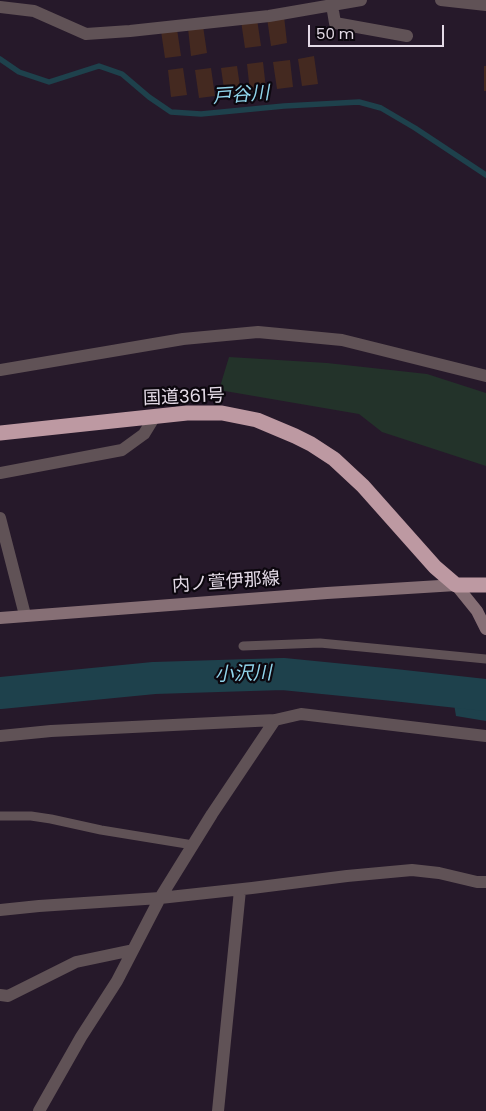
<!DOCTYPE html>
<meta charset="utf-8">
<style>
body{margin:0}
#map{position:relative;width:486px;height:1111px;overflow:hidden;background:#26192a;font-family:Poppins,sans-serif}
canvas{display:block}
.scale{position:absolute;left:308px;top:25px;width:136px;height:22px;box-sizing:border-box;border:2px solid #e3dae6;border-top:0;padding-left:6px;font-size:15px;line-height:18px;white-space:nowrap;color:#e3dae6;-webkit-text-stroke:4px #0c070e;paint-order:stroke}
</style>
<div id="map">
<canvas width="486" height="1111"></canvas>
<div class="scale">50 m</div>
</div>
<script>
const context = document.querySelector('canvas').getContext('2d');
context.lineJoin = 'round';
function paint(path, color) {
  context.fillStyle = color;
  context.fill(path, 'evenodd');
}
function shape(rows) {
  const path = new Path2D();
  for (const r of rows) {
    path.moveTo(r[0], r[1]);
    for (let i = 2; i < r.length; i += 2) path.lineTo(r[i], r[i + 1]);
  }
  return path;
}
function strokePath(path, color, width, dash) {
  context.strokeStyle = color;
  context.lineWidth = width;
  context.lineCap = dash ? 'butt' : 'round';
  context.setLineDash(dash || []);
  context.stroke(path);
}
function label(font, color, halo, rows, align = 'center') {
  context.font = font + ' Poppins,"Noto Sans JP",sans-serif';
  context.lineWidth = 4.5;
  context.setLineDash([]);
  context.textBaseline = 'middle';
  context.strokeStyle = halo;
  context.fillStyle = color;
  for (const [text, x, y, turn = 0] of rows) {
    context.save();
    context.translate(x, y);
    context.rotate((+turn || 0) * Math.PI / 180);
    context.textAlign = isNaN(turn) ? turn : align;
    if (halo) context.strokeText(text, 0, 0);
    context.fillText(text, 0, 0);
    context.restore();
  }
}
const green = shape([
 [229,357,327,363,427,374,486,393,486,466,382,432,359,414,219,390]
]);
const water = shape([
 [459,677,486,681,486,721,456,716,454,704]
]);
const stream = shape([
 [0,59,19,72,49,82,99,66,122,74,149,97,171,112,201,114,284,106,359,102,381,108,415,128,486,175]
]);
const river = shape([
 [0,693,154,678,283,674,394,685,486,695]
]);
const building = shape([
 [284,16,287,43,271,46,267,18],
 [257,19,261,46,245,48,241,21],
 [203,26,207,53,191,56,188,28],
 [177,29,181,56,165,58,161,31],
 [314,56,318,84,302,86,298,59],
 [290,60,293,87,277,89,273,62],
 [263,62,266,89,250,92,247,64],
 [237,66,241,93,225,96,221,68],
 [484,66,486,66,486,91,484,91],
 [183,68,187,95,171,97,168,70],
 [211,68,215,96,199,98,195,70]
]);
const lane = shape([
 [243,646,320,643,486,659],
 [0,816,31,816,51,819,101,830,193,845]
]);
const street = shape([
 [441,0,486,5],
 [332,5,335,23,407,36],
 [0,7,34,11,86,34,130,31,269,16,361,0],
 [0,370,183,339,258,332,342,340,486,376],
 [0,473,122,450,144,434,155,416],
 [0,518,25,615],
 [0,736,51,731,275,720,301,714,486,736],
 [0,910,39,906,160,898,252,888,347,876,412,870,439,873,477,882,486,882],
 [0,995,8,996,76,962,133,950],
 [39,1111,81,1037,117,981,160,898,212,814,275,720],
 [218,1111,240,890]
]);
const secondary = shape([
 [0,618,327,593,456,585,477,611,486,629]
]);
const highway = shape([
 [0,433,187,413,222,413,257,420,295,436,311,444,334,459,363,486,435,567,456,585,486,585]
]);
const streetNames = [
 ["国道361号",184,398,-2],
 ["内ノ萱伊那線",226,583,-4]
];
const waterNames = [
 ["戸谷川",241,96,-4],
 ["小沢川",243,675,-2]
];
paint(green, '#23332a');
paint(water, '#1e414c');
strokePath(stream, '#1e414c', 5.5);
strokePath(river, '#1e414c', 32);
paint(building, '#442920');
strokePath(lane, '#605256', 9);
strokePath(street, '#605256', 12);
strokePath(secondary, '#866f75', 12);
strokePath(highway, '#bd99a2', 15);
label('18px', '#e3dae6', '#0c070e', streetNames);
label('italic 19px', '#91d5eb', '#0c070e', waterNames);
</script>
